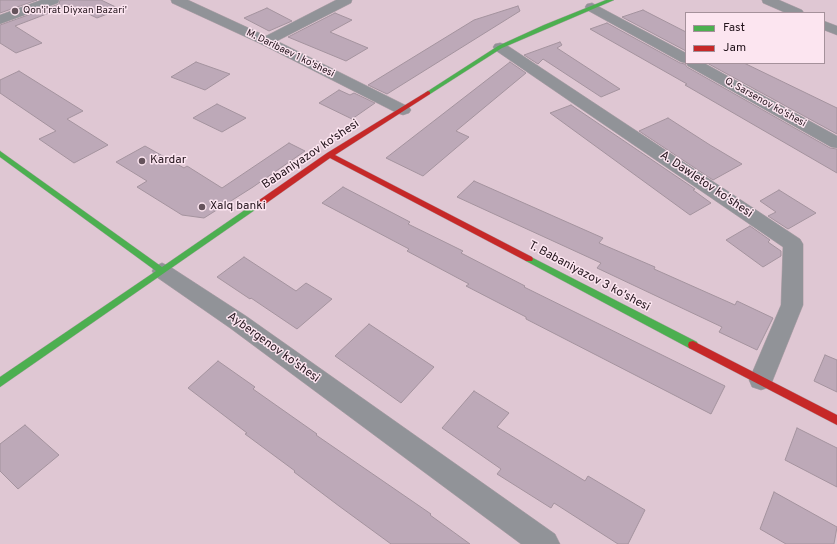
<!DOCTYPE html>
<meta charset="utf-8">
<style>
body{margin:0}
#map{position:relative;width:837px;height:544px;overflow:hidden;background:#dfc7d3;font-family:Overpass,sans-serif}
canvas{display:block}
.legend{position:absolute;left:685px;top:12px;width:140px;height:52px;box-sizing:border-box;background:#fce5f0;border:1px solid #a5919b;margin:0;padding:5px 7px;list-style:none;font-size:12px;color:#23141c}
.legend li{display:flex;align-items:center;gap:8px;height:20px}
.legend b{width:20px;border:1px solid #a5919b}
</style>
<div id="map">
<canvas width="837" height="544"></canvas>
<ul class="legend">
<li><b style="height:5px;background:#4caf50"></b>Fast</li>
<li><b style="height:5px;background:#c62828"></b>Jam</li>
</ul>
</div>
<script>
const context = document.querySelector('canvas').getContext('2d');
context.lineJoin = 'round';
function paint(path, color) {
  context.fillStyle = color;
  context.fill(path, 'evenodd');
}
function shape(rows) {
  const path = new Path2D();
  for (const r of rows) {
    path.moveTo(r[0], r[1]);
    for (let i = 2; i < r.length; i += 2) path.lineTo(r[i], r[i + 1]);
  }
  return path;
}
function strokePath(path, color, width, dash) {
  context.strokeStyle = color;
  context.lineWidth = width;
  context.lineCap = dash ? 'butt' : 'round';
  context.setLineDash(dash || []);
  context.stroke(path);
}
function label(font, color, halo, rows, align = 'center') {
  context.font = font + ' Overpass,sans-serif';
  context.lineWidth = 3;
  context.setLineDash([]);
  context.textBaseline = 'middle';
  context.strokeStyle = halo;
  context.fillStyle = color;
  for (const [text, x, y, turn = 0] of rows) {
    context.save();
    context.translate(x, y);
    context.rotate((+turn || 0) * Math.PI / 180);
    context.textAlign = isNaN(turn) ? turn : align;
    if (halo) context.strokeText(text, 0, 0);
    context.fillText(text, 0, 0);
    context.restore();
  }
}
const building = shape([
 [0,0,37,0,0,13,0,0],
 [60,0,101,0,120,9,97,18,70,5,15,26,42,43,16,53,0,43,0,25,59,4,60,0],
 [518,6,520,11,387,94,368,85,474,20,518,6],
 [267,8,292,21,269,31,244,18,267,8],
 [643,10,686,32,686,51,622,17,643,10],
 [335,13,352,20,330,32,368,48,346,61,288,37,335,13],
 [607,23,680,63,685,64,687,67,830,148,837,149,837,173,685,85,687,84,590,29,607,23],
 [560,42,562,45,557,48,620,89,601,97,543,59,538,64,524,55,560,42],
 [196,62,230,74,205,90,171,77,196,62],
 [510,62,526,73,456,131,469,137,423,176,386,158,510,62],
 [707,63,744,63,837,108,837,134,707,63],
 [19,71,83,111,67,119,108,145,74,163,39,139,56,131,0,93,0,80,19,71],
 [339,90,350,95,354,93,375,103,352,119,319,103,339,90],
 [217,104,246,118,222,132,193,118,217,104],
 [571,105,695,189,693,190,711,203,690,215,550,113,571,105],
 [668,118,710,145,742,164,713,180,639,131,668,118],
 [289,143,305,151,253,187,204,218,182,215,137,187,147,181,116,162,145,146,184,168,187,166,222,188,289,143],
 [474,181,603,238,599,243,655,267,654,269,735,305,737,301,773,318,757,350,719,332,722,327,597,268,601,263,457,197,474,181],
 [343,187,410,222,408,224,463,251,461,253,525,286,524,287,725,386,711,414,526,319,526,317,466,286,469,284,407,251,409,249,322,203,343,187],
 [779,190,816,213,788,229,768,216,776,212,760,201,779,190],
 [750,226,770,240,768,242,781,251,781,256,763,267,726,240,750,226],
 [244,257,296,291,306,283,332,299,297,329,251,298,250,299,217,277,244,257],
 [369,324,434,367,401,403,335,356,369,324],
 [825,355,837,360,837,392,814,381,825,355],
 [218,361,255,387,253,389,317,434,316,435,431,514,430,515,470,544,391,544,339,506,294,472,295,471,245,434,247,433,188,388,218,361],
 [474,391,509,413,497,427,585,481,588,476,645,510,628,544,618,544,554,503,551,508,497,474,501,469,442,428,474,391],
 [25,425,59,455,18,489,0,471,0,444,25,425],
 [797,428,837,448,837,487,785,460,797,428],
 [774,492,837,527,834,544,786,544,760,529,774,492]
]);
const street = shape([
 [41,0,59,0,58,3,0,24,0,15,41,0],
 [171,0,188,0,266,36,336,0,352,0,351,3,277,41,409,107,411,110,409,113,403,115,397,113,261,44,172,3,171,0],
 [762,0,779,0,802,10,804,13,786,13,763,3,762,0],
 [592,3,686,53,686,63,704,63,837,136,837,148,831,147,688,66,686,63,681,62,587,10,585,7,587,4,592,3],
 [824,21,837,26,837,35,824,30,824,21],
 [500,43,505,44,800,239,803,244,803,305,770,387,761,390,752,387,749,380,781,305,783,247,495,50,493,47,495,44,500,43],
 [162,263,169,266,246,316,555,534,560,544,521,544,230,328,155,276,152,271,155,266,162,263]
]);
const fast = shape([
 [606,0,614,0,502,48,430,94,426,94,425,93,498,46,544,25,606,0],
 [0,151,162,267,255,203,261,203,262,205,0,387,0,377,156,271,0,157,0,151],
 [529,256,697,342,698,345,697,348,693,349,689,348,526,261,525,259,526,257,529,256]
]);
const jam = shape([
 [428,91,430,92,430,94,335,155,532,257,533,259,532,261,526,261,330,158,261,207,255,207,254,205,255,203,327,153,428,91],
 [693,341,837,415,837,425,689,348,688,345,689,342,693,341]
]);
const markers = [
 [15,11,4,"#65535c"],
 [142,161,4,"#65535c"],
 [202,207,4,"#65535c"]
];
const farPoinames = [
 ["Qon'i'rat Diyxan Bazari'",23,11]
];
const farStreetnames = [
 ["M. Daribaev 1 ko'shesi",290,54,26],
 ["Q. Sarsenov ko'shesi",765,103,29]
];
const streetNames = [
 ["Babaniyazov ko‘shesi",311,155,-34],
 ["A. Dawletov ko'shesi",706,185,34],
 ["T. Babaniyazov 3 ko'shesi",589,277,28],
 ["Aybergenov ko'shesi",273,348,36]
];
const poiNames = [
 ["Kardar",150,161],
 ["Xalq banki",210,207]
];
paint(building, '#bda9b8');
strokePath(building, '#a4939e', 1);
strokePath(street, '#b8a5ae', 1);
strokePath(fast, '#b8a5ae', 1);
strokePath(jam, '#b8a5ae', 1);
paint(street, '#919398');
paint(fast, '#4caf50');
paint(jam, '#c62828');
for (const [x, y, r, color] of markers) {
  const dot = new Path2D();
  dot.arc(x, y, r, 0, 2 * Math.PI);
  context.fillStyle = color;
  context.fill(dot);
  strokePath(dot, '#fce5f0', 1.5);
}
label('10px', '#23141c', '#fce5f0', farPoinames, 'left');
label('10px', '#23141c', '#fce5f0', farStreetnames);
label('12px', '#23141c', '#fce5f0', streetNames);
label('12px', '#23141c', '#fce5f0', poiNames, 'left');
</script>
